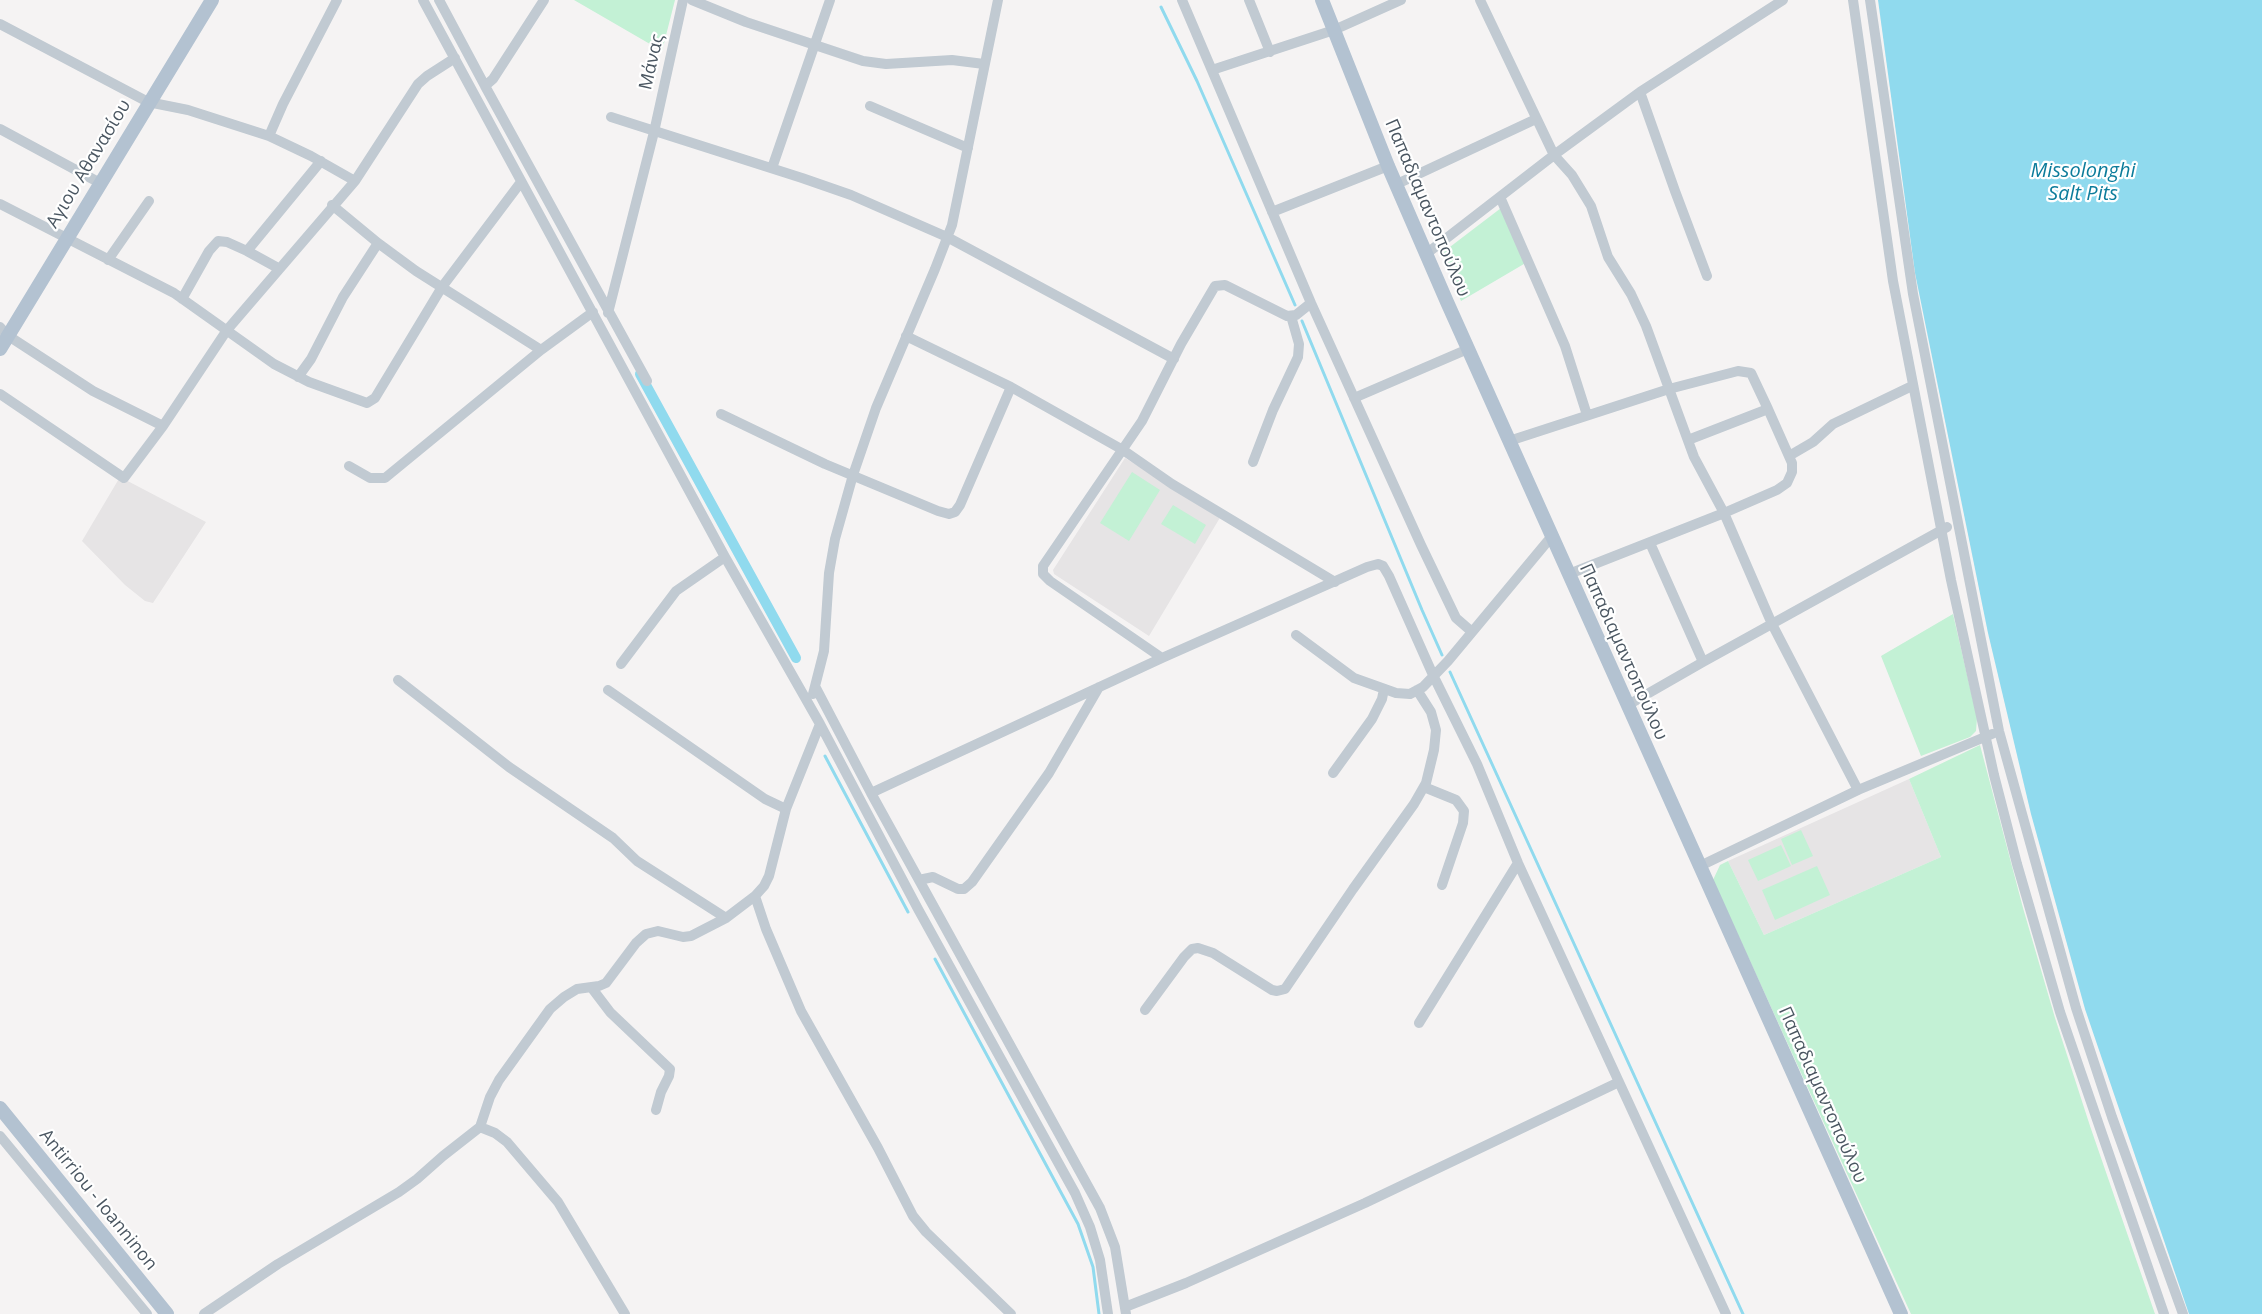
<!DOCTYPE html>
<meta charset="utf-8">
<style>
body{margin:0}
canvas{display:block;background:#f5f3f3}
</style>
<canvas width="2262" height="1314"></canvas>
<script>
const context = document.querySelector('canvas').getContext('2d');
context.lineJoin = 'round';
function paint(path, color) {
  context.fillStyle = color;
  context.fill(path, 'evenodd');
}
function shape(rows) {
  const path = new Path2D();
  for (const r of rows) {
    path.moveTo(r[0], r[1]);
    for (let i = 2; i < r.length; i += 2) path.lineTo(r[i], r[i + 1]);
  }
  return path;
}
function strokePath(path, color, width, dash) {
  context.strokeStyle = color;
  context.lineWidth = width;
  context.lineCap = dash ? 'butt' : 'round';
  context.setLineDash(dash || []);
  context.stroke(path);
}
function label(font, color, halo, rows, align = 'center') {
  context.font = font + ' "Open Sans",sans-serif';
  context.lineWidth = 4.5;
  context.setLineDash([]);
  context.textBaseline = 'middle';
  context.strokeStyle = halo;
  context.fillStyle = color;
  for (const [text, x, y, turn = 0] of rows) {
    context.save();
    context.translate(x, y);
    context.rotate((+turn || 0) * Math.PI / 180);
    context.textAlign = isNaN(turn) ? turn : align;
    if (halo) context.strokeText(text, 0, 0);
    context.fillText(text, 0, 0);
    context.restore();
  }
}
const education = shape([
 [1125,458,1221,516,1149,636,1054,574,1053,570],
 [120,477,206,522,153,603,145,601,125,585,82,541],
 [1909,779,1941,857,1764,935,1728,861]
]);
const green = shape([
 [574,0,675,0,662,51],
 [1505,205,1529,261,1461,301,1442,253],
 [1132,472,1160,490,1129,541,1100,523],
 [1173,505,1206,525,1195,544,1161,524],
 [1953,614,1977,718,1976,731,1970,737,1921,756,1881,656],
 [1980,745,2023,908,2055,1018,2090,1126,2155,1314,1911,1314,1713,880,1720,865,1728,861,1764,935,1941,857,1909,779],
 [1801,830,1813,856,1792,865,1781,839],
 [1781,845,1791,866,1758,881,1748,860],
 [1817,866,1830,895,1775,920,1762,890]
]);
const water = shape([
 [1878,0,2262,0,2262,1314,2189,1314,2085,1009,2031,814,1988,633,1915,273]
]);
const stream = shape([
 [1161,7,1197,81,1295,305],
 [1302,321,1422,610,1442,655],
 [1450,672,1743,1314],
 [825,756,908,912],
 [935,959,1078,1224,1093,1267,1099,1314]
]);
const canal = shape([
 [640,374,796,658]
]);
const minor = shape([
 [439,0,485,86,493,79,544,0],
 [692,0,746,22,863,61,886,64,952,60,984,64],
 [1182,0,1311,303,1421,545,1456,618,1471,631],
 [1249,0,1270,52],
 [1480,0,1554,155,1572,175,1591,206,1608,257,1631,294,1646,326,1694,457,1724,513,1772,624,1858,790],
 [1853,0,1893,281,1951,580,1994,775,2017,864,2060,1012,2164,1314],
 [1870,0,1913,294,1999,731,2076,1008,2112,1117,2183,1314],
 [0,24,148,102,188,110,269,136,311,156,355,181],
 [1212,70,1334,30,1401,0],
 [485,86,647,381],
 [1640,92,1675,191,1707,276],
 [870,106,968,148],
 [611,117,802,178,851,195,947,237,1174,359],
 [0,129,100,183],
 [269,136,283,104,337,0],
 [772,168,830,0],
 [1397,184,1536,119],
 [1500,197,1565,346,1587,415],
 [0,204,174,293,274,364,309,382,367,403,375,398,442,287,521,182],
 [332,205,378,243,416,271,541,350,385,478,370,478,349,466],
 [1272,212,1388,166],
 [247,251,321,161],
 [1426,254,1554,155,1640,92,1783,0],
 [108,260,149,201],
 [182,299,209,251,218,241,227,242,247,251,278,268],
 [608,313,654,132,683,0],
 [0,327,7,335,93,391,163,426],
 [906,336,1011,387,1123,450,1172,484,1335,582],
 [541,350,593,312],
 [298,377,311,359,343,297,378,243],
 [0,394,124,478,163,426,227,330,355,181,418,84,427,76,455,58],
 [1354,398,1468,349],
 [721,414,825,464,938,511,949,514,955,512,960,505,1011,387],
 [1688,440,1768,409],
 [1509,441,1669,389,1738,371,1751,373,1768,409,1792,463,1792,472,1787,483,1777,490,1724,513,1569,574],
 [1789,456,1813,442,1833,424,1912,386],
 [1253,462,1273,410,1298,357,1299,344,1291,316],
 [1650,543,1703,662],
 [1296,635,1354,678,1396,693,1410,694,1423,687,1448,661,1552,536],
 [1162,658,1050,581,1043,574,1043,566,1142,421,1181,344,1215,286,1225,285,1287,316,1296,315,1311,303],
 [621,664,676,591,725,557],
 [398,680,509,767,613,838,637,861,726,918],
 [816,688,871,793,1162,658,1367,567,1378,564,1383,566,1389,576,1433,675,1477,764,1518,863,1726,1314],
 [608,690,765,799,786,809],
 [813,694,824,651,829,573,835,539,853,475,876,408,935,269,952,225,998,0],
 [1628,705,1703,662,1947,527],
 [820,724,918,909,1075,1193,1090,1227,1100,1260,1108,1314],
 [1333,773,1372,719,1382,699,1384,689],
 [1424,787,1456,800,1464,811,1463,823,1442,885],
 [871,793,1100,1208,1115,1247,1126,1314],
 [1700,866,1858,790,1992,734],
 [919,880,933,877,958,889,964,889,972,882,1049,773,1099,687],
 [755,896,766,929,801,1011,878,1148,913,1216,926,1232,1011,1314],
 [591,987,610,1012,670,1069,669,1076,661,1092,656,1110],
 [1145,1010,1184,957,1192,949,1198,948,1213,953,1272,990,1277,991,1285,989,1353,889,1414,804,1426,783,1434,750,1436,730,1431,712,1417,690],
 [1419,1023,1518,863],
 [480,1127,495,1133,507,1142,558,1202,625,1314],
 [0,1136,147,1314],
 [1125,1307,1186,1283,1365,1203,1619,1082],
 [204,1314,278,1264,399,1192,417,1179,443,1156,480,1127,490,1097,499,1080,550,1009,564,997,577,989,599,986,606,983,636,943,646,934,658,931,683,937,691,936,726,918,755,896,764,886,769,876,786,809,820,724,725,557,423,0]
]);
const major = shape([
 [1322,0,1388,166,1447,302,1901,1314],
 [0,349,212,0],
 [0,1108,167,1314]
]);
const streetNames = [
 ["Μάνας",652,62,-77],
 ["Αγιου Αθανασίου",89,164,-59],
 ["Παπαδιαμαντοπούλου",1427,208,67],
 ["Παπαδιαμαντοπούλου",1623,652,66],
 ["Παπαδιαμαντοπούλου",1822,1095,66],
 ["Antirriou - Ioanninon",98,1200,51]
];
const waterNames = [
 ["Missolonghi",2083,171],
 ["Salt Pits",2083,194]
];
paint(education, '#e6e4e5');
paint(green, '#c3f1d5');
paint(water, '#90daee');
strokePath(stream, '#90daee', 3);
strokePath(canal, '#90daee', 10);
strokePath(minor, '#c1cad2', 10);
strokePath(major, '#b3c2d1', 14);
label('18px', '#4a5661', '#fff', streetNames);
label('italic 20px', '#0c7c9b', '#fff', waterNames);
</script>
